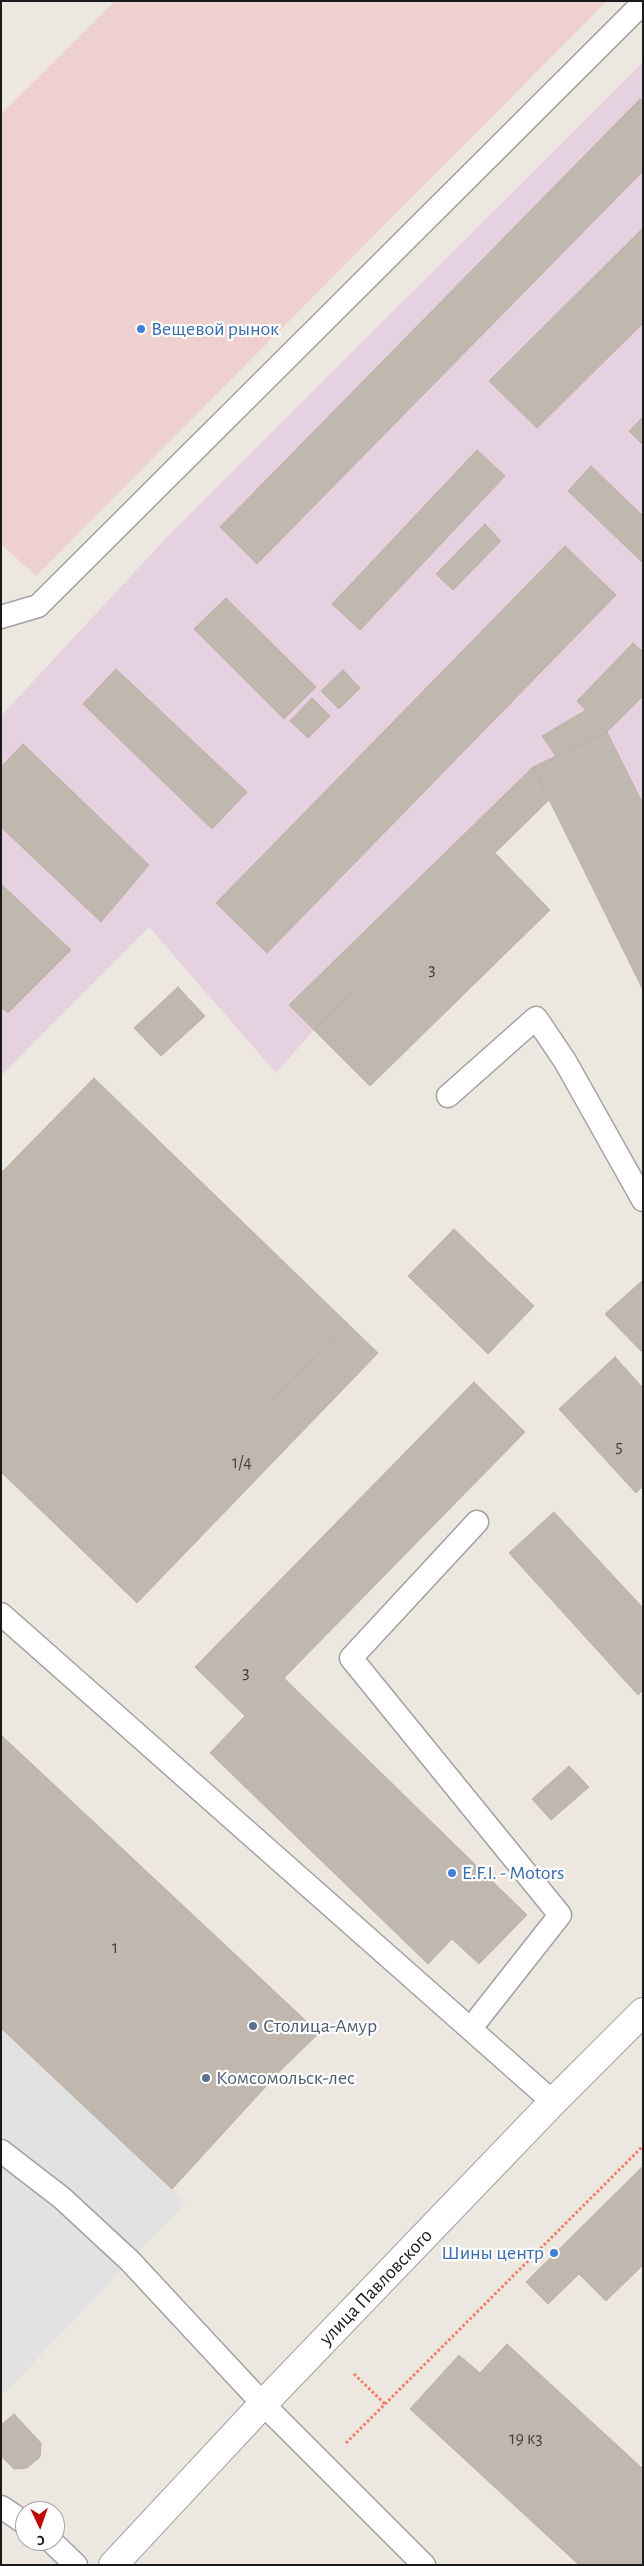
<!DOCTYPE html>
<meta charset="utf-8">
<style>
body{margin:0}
#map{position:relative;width:644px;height:2566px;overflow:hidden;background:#ece8df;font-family:"Alegreya Sans",sans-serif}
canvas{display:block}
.frame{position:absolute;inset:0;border:2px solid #1a1a1a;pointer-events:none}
.north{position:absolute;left:15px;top:2501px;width:50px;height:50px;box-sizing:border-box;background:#fff;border:1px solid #a3a3a3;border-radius:50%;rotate:177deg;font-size:14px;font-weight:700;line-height:20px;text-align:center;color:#1a1a1a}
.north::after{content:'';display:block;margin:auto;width:18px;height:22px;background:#c40501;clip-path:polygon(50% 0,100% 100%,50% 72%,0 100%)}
</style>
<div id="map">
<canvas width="644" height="2566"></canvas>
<div class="frame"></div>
<div class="north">С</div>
</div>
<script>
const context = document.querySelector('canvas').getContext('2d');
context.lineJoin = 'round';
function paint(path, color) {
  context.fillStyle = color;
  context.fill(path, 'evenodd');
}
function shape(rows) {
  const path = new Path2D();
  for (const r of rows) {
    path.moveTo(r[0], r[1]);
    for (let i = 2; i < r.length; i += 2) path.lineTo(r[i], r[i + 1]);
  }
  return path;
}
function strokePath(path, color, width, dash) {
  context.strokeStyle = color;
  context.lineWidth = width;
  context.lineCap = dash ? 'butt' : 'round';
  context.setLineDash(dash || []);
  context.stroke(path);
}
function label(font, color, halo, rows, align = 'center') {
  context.font = font + ' "Alegreya Sans",sans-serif';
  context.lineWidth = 4.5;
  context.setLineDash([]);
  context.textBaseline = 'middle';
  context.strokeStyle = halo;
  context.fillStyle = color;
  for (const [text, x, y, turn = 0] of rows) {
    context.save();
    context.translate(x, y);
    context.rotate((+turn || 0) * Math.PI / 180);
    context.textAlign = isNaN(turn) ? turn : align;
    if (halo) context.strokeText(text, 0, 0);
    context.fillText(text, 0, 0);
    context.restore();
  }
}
const commercial = shape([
 [115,1,607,1,36,576,1,544,1,114]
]);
const industrial = shape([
 [643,62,643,804,607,732,534,767,549,800,314,1030,276,1073,149,927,1,1076,1,716,170,534]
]);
const parking = shape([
 [1,2028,186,2202,1,2397]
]);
const building = shape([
 [640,99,643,101,643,171,257,564,220,527,640,99],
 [643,228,643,323,537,428,489,381,643,228],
 [643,417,643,445,629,431,643,417],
 [477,450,505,476,360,630,332,604,477,450],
 [591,466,643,516,643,563,568,491,591,466],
 [485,524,501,541,453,590,436,574,485,524],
 [565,546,616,595,267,953,216,903,565,546],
 [226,598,316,687,284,719,194,629,226,598],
 [633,643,643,652,643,696,607,732,577,701,633,643],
 [116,669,247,792,212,829,83,704,116,669],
 [343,670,360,688,339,709,321,691,343,670],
 [312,698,330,716,308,738,290,721,312,698],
 [586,710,607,732,556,756,542,736,586,710],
 [607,732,643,804,643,990,533,767,607,732],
 [23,744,149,865,101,922,1,827,1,767,23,744],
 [533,767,549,800,314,1030,289,1005,533,767],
 [495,853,550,910,370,1086,314,1030,495,853],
 [1,884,71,950,8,1013,1,1007,1,884],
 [178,987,205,1016,161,1056,134,1028,178,987],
 [94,1078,347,1323,106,1573,1,1472,1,1173,94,1078],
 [454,1229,534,1306,488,1354,408,1276,454,1229],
 [643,1280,643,1353,605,1314,643,1280],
 [347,1323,378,1353,137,1603,106,1573,347,1323],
 [615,1357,643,1388,643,1486,636,1493,559,1409,615,1357],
 [474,1382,525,1432,284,1678,527,1915,479,1964,452,1939,428,1964,210,1753,245,1716,195,1667,474,1382],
 [554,1512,643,1608,643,1690,638,1695,509,1553,554,1512],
 [1,1735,319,2033,281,2070,172,2189,1,2028,1,1735],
 [569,1766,589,1787,551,1820,532,1799,569,1766],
 [643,2166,643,2265,606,2301,579,2274,548,2304,526,2282,643,2166],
 [507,2344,643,2469,643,2565,579,2565,410,2409,459,2355,480,2373,507,2344],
 [14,2414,41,2443,40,2457,27,2468,14,2469,1,2456,1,2425,14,2414]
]);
const path = shape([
 [354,2374,385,2404],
 [346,2443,643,2146]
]);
const service = shape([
 [1,617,38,606,643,3],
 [448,1096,536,1018,565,1061,643,1200],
 [1,1614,553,2102],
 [471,2028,560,1915,351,1658,477,1522],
 [1,2151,62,2198,130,2261,263,2404,424,2565],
 [1,2507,25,2523],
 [51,2541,76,2565]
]);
const tertiary = shape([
 [113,2565,263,2404,553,2102,643,2012]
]);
const markers = [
 [141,329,5,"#3f7fe0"],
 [452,1873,5,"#3f7fe0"],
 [253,2026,5,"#5c6f8a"],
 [206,2078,5,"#5c6f8a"],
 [554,2253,5,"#3f7fe0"]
];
const numberNames = [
 ["3",432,970],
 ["5",619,1447],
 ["1/4",242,1463],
 ["3",246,1673],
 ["1",115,1948],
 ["19 к3",526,2439]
];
const shopNames = [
 ["Вещевой рынок",151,329],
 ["E.F.I. - Motors",462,1873],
 ["Шины центр",544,2253,"right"]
];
const serviceNames = [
 ["Столица-Амур",263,2026],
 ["Комсомольск-лес",216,2078]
];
const streetNames = [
 ["улица Павловского",376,2287,-46]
];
paint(commercial, '#eed0ce');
paint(industrial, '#e6d1e1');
paint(parking, '#e2e2e2');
paint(building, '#c0b8af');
strokePath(building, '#beafa2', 1);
strokePath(service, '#a1a1a1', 25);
strokePath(tertiary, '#a1a1a1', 30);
strokePath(path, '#f97764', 3, [2.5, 2.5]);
strokePath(service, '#fff', 22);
strokePath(tertiary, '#fff', 28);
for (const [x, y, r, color] of markers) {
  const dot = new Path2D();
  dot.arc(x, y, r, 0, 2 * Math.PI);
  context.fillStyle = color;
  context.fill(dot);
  strokePath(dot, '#fff', 2);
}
label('18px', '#44423f', null, numberNames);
label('20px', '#366cbe', '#fff', shopNames, 'left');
label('20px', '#4e5e75', '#fff', serviceNames, 'left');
label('20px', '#1a1a1a', '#fff', streetNames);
</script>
